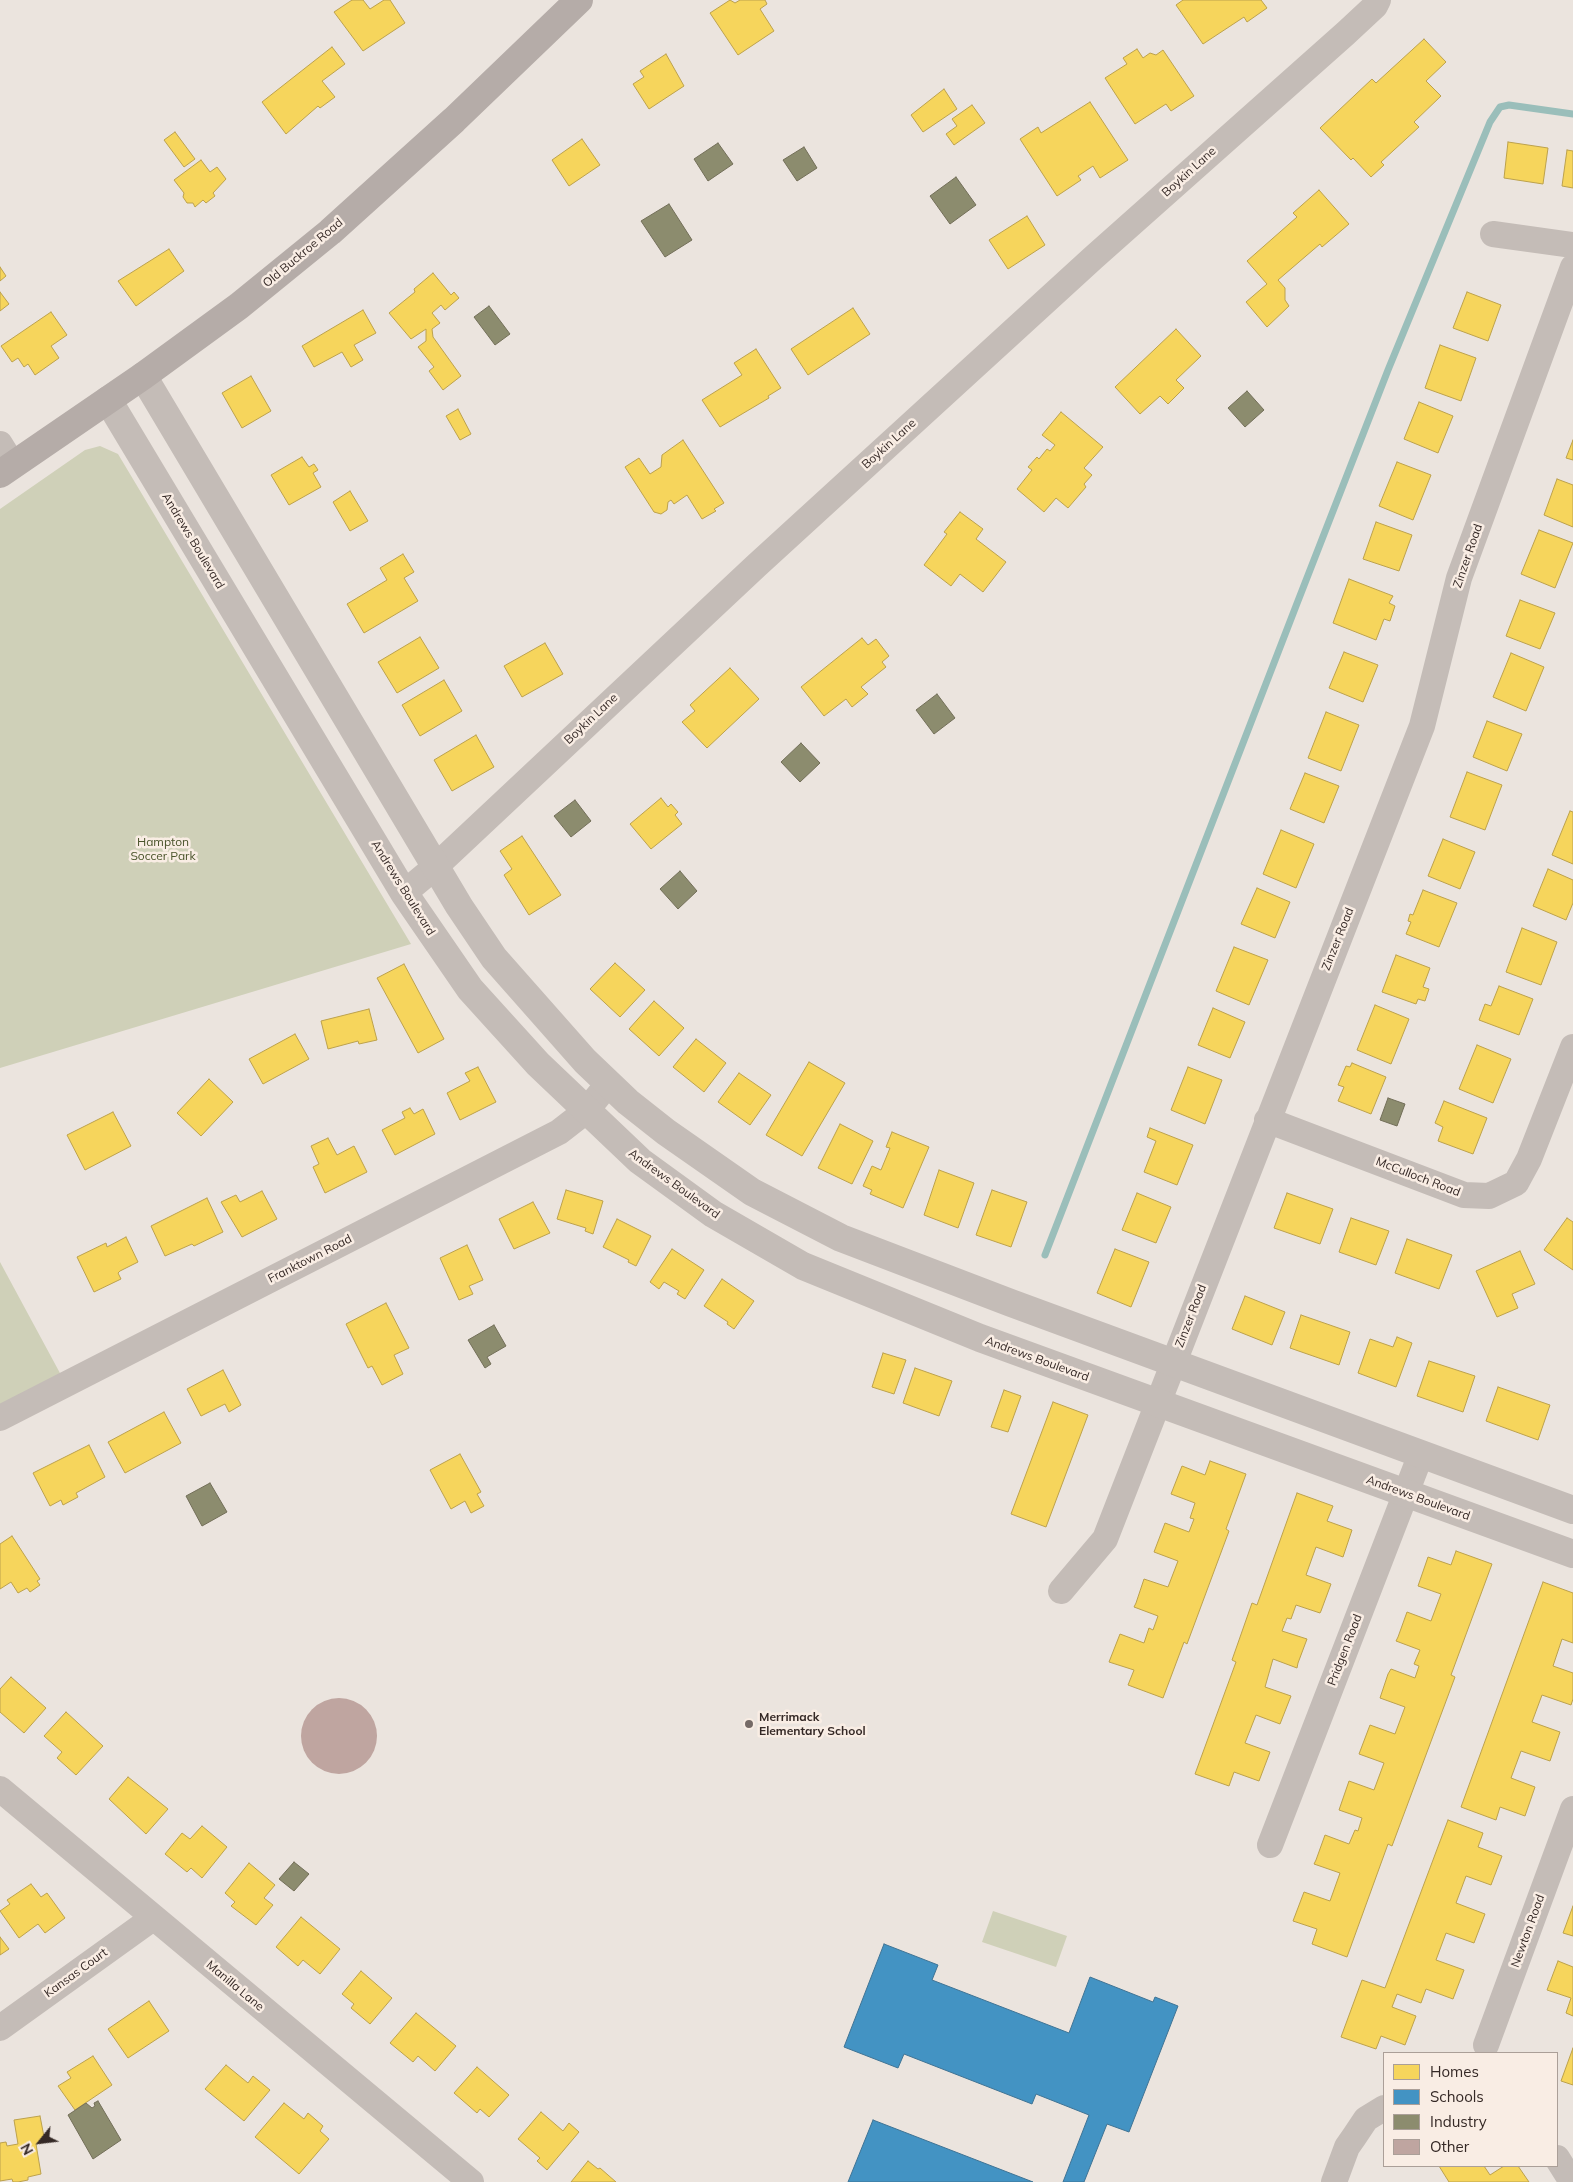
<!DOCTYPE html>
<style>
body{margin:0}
#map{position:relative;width:1573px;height:2182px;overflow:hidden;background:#ebe4de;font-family:Mulish,sans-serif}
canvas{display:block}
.legend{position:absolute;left:1383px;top:2052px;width:175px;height:115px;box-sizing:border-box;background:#f9ede4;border:1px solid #ab9f98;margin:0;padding:6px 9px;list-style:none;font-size:15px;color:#352926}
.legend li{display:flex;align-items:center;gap:10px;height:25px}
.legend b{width:25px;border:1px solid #ab9f98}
.north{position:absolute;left:15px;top:2117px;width:50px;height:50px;-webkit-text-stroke:4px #f9ede4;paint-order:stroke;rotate:241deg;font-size:14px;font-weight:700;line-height:20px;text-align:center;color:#352926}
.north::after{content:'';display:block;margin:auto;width:18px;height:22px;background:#352926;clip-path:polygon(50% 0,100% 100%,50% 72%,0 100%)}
</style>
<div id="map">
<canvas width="1573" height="2182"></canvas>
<ul class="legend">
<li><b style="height:14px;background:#f6d55c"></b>Homes</li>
<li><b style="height:14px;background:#4393c3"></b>Schools</li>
<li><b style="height:14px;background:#8c8c6e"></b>Industry</li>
<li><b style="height:14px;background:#bfa5a0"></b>Other</li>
</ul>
<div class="north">N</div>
</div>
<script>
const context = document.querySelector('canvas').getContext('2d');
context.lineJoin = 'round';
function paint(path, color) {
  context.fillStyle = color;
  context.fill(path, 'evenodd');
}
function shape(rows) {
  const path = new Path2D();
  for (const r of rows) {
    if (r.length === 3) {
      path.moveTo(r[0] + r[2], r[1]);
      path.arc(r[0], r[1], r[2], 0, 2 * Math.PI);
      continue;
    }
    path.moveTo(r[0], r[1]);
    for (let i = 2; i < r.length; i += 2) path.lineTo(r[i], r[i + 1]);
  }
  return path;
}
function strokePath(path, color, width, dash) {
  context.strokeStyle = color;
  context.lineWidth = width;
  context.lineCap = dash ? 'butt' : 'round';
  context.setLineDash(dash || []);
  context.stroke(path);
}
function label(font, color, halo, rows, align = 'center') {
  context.font = font + ' Mulish,sans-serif';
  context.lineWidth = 5;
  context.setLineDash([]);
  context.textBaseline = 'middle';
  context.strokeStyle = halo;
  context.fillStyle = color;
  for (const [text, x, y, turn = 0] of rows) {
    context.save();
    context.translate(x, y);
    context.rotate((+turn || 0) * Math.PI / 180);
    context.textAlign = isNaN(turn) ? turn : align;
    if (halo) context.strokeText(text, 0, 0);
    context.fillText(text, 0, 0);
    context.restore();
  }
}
const green = shape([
 [100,446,118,454,411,944,0,1068,0,509,85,450],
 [0,1262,61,1375,0,1407],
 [993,1911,1067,1936,1056,1967,982,1942]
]);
const homes = shape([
 [352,0,363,0,370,9,384,0,390,0,405,23,363,51,334,12,352,0],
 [730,0,735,3,740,0,765,0,767,4,760,9,774,31,738,55,710,13,730,0],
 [1183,0,1261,0,1267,8,1247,22,1244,17,1203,44,1176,5,1183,0],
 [1424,39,1446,62,1426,81,1441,96,1414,122,1419,127,1381,162,1384,165,1371,177,1353,158,1351,160,1320,128,1372,79,1376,83,1424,39],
 [332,47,345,64,322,81,335,97,320,108,318,106,286,134,262,102,332,47],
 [1137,49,1143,58,1150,53,1156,55,1163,50,1194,96,1171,111,1166,104,1135,124,1105,78,1127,64,1123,58,1137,49],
 [666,54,684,86,649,109,633,84,644,77,640,71,666,54],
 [944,89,957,109,923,132,911,115,944,89],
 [1090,102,1128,160,1100,178,1093,166,1078,176,1081,180,1057,196,1020,139,1038,127,1041,133,1090,102],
 [972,105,985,123,954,145,946,134,957,126,952,119,972,105],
 [175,132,195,159,184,167,164,140,175,132],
 [582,139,600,165,569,186,552,160,582,139],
 [1508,142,1548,148,1543,184,1504,178,1508,142],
 [1567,150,1573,151,1573,188,1562,186,1567,150],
 [201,160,210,172,217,167,226,179,213,193,215,196,206,203,203,200,195,207,193,203,187,203,183,197,184,193,174,180,201,160],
 [1319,190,1349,224,1322,247,1320,244,1278,280,1285,288,1285,300,1289,306,1267,327,1246,302,1267,284,1247,261,1297,217,1293,213,1319,190],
 [1027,216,1045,245,1008,269,989,240,1027,216],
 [169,249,184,271,136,306,118,281,169,249],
 [0,267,6,276,0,281,0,267],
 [433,273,451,295,454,292,459,298,445,310,441,305,432,313,440,323,432,329,433,337,461,376,443,390,429,371,434,367,418,347,426,341,426,329,411,339,389,313,415,292,414,289,433,273],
 [0,292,9,304,0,311,0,292],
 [1467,292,1501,305,1488,341,1453,328,1467,292],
 [853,308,870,334,808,375,791,349,853,308],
 [363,310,376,333,354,345,363,360,351,367,342,352,314,367,302,346,363,310],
 [51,312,67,335,51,346,59,358,35,375,28,364,24,367,18,358,12,362,1,346,51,312],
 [1176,329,1201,356,1176,380,1184,388,1168,404,1160,396,1140,414,1115,387,1176,329],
 [1440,345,1476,358,1461,401,1425,388,1440,345],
 [756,349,781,388,768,396,769,398,720,427,702,400,742,375,734,363,756,349],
 [251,376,271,411,242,428,222,393,251,376],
 [1419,402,1453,416,1438,453,1404,439,1419,402],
 [458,409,471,434,460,440,446,416,458,409],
 [1061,412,1103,447,1084,468,1092,475,1084,484,1086,487,1068,508,1056,498,1044,512,1017,489,1032,470,1028,467,1037,457,1039,459,1047,449,1050,451,1055,445,1042,435,1061,412],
 [683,440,724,503,714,509,716,511,702,519,687,495,674,504,671,500,668,502,667,510,661,514,654,512,625,467,639,458,650,474,661,467,662,455,683,440],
 [1573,440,1573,460,1566,458,1573,440],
 [302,457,309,467,314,464,318,470,313,473,321,487,289,505,271,475,302,457],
 [1397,462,1431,475,1413,520,1379,506,1397,462],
 [1557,479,1573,485,1573,527,1544,515,1557,479],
 [350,491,368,521,350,531,333,502,350,491],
 [960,512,983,529,976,539,1006,562,983,592,960,574,951,586,924,565,947,534,944,532,960,512],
 [1376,522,1412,535,1399,571,1363,559,1376,522],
 [1539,530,1573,543,1555,588,1521,574,1539,530],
 [403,554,414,572,404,578,418,601,364,633,347,604,387,580,380,568,403,554],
 [1349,579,1393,596,1389,603,1395,606,1390,621,1384,619,1376,640,1333,623,1349,579],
 [1520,600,1555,613,1540,649,1506,636,1520,600],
 [420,637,439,668,397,693,378,662,420,637],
 [862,638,868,645,876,639,889,656,882,662,886,667,861,687,868,694,852,707,846,699,824,716,801,687,862,638],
 [545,643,563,674,522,697,504,666,545,643],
 [1344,652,1378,665,1363,702,1329,688,1344,652],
 [1511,653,1544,667,1526,711,1493,697,1511,653],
 [730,668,759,699,707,748,682,722,695,711,690,705,730,668],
 [444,680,462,711,420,736,402,705,444,680],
 [1326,712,1359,725,1341,771,1308,758,1326,712],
 [1487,721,1522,734,1507,771,1473,757,1487,721],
 [476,735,494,767,452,791,434,760,476,735],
 [1467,772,1502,785,1485,830,1450,817,1467,772],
 [1305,773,1339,786,1324,823,1290,809,1305,773],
 [661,798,668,807,671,804,678,812,675,815,682,824,651,849,630,824,661,798],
 [1570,811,1573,812,1573,864,1552,855,1570,811],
 [1281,830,1314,844,1296,888,1263,874,1281,830],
 [522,836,561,895,529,915,504,875,512,869,500,851,522,836],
 [1443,839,1475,852,1460,889,1428,876,1443,839],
 [1548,869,1573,880,1573,903,1566,920,1533,906,1548,869],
 [1257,888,1290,902,1275,938,1241,924,1257,888],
 [1423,890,1457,903,1439,947,1406,934,1411,922,1408,921,1410,914,1413,915,1423,890],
 [1522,928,1557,942,1541,985,1506,972,1522,928],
 [1234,947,1268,960,1249,1005,1216,991,1234,947],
 [1396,955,1430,968,1423,987,1429,989,1425,1001,1418,999,1416,1004,1382,992,1396,955],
 [615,963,645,990,620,1017,590,989,615,963],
 [404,964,444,1039,418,1053,377,978,404,964],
 [1499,986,1533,999,1519,1035,1479,1020,1485,1004,1491,1006,1499,986],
 [654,1001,684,1028,659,1056,629,1029,654,1001],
 [1375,1005,1409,1019,1391,1064,1357,1050,1375,1005],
 [1213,1008,1245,1022,1230,1058,1198,1045,1213,1008],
 [369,1009,377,1040,359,1044,358,1041,328,1049,321,1021,369,1009],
 [295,1034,309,1059,263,1084,249,1059,295,1034],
 [696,1039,726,1063,704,1092,673,1067,696,1039],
 [1477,1045,1511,1059,1493,1103,1459,1089,1477,1045],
 [809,1062,845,1083,802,1156,766,1135,809,1062],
 [1352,1063,1386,1077,1371,1114,1338,1101,1344,1087,1338,1085,1346,1066,1350,1067,1352,1063],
 [478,1067,496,1102,460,1120,447,1093,470,1081,465,1073,478,1067],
 [1188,1067,1222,1080,1205,1124,1171,1110,1188,1067],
 [739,1073,771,1095,750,1125,718,1102,739,1073],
 [209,1079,233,1102,201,1136,177,1113,209,1079],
 [1444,1101,1487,1118,1473,1154,1438,1141,1443,1127,1435,1123,1444,1101],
 [410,1108,414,1114,423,1109,435,1134,395,1155,382,1130,405,1118,402,1112,410,1108],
 [113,1112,131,1146,85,1170,67,1135,113,1112],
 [840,1124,873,1141,852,1184,818,1168,840,1124],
 [1150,1128,1193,1145,1177,1185,1144,1172,1156,1141,1147,1137,1150,1128],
 [892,1132,929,1147,903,1208,870,1194,872,1190,863,1186,872,1166,881,1170,890,1148,886,1147,892,1132],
 [328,1138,337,1155,354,1146,367,1172,325,1193,313,1167,319,1164,311,1146,328,1138],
 [939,1170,974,1183,958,1228,924,1215,939,1170],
 [566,1190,603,1201,593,1234,585,1231,586,1228,557,1219,566,1190],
 [992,1190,1027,1202,1011,1247,976,1235,992,1190],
 [262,1191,277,1219,242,1237,221,1202,236,1195,240,1202,262,1191],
 [1137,1193,1171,1207,1156,1243,1122,1230,1137,1193],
 [1287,1193,1333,1209,1320,1244,1274,1228,1287,1193],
 [207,1198,223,1232,194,1246,192,1244,165,1256,151,1226,207,1198],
 [533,1202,550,1233,514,1249,499,1219,533,1202],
 [1351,1218,1389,1231,1376,1265,1339,1252,1351,1218],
 [1567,1218,1573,1222,1573,1270,1544,1250,1567,1218],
 [617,1219,651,1236,636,1266,628,1262,629,1260,603,1247,617,1219],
 [126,1237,138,1262,120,1271,118,1273,121,1279,94,1292,77,1257,106,1243,107,1247,126,1237],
 [1407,1239,1452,1255,1439,1289,1395,1273,1407,1239],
 [467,1245,483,1280,469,1286,473,1294,459,1300,440,1258,467,1245],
 [672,1249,704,1270,685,1299,677,1294,679,1291,664,1282,659,1289,650,1282,672,1249],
 [1115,1249,1149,1262,1131,1307,1097,1293,1115,1249],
 [1520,1251,1535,1284,1512,1294,1518,1308,1497,1317,1476,1271,1520,1251],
 [722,1279,754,1301,734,1329,727,1324,728,1322,704,1306,722,1279],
 [1245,1296,1285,1312,1272,1345,1232,1329,1245,1296],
 [386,1303,409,1348,394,1355,403,1374,382,1385,372,1366,368,1368,346,1324,386,1303],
 [1301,1315,1350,1332,1339,1365,1290,1348,1301,1315],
 [1397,1337,1412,1343,1396,1387,1358,1373,1370,1339,1393,1347,1397,1337],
 [883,1353,906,1360,894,1394,872,1387,883,1353],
 [1429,1361,1475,1376,1463,1412,1417,1396,1429,1361],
 [915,1368,952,1381,939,1416,903,1403,915,1368],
 [223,1370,241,1405,229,1412,225,1404,201,1416,187,1389,223,1370],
 [1498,1387,1550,1405,1538,1440,1486,1421,1498,1387],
 [1004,1390,1021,1396,1008,1432,991,1427,1004,1390],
 [1053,1402,1088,1415,1046,1527,1011,1514,1053,1402],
 [164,1412,181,1443,125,1473,108,1442,164,1412],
 [89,1445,105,1477,76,1493,78,1497,63,1505,61,1500,50,1506,33,1473,89,1445],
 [460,1454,481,1492,477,1494,484,1506,471,1513,465,1501,451,1509,430,1470,460,1454],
 [1210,1461,1246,1474,1226,1529,1229,1531,1187,1644,1184,1642,1163,1698,1128,1685,1134,1670,1109,1662,1120,1634,1144,1643,1149,1628,1153,1630,1158,1616,1134,1607,1136,1603,1144,1579,1168,1587,1178,1561,1154,1552,1165,1523,1189,1532,1194,1519,1190,1518,1195,1503,1171,1494,1182,1466,1205,1475,1210,1461],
 [1297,1493,1333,1506,1327,1521,1352,1530,1343,1557,1316,1547,1306,1575,1331,1584,1321,1611,1320,1613,1296,1605,1291,1619,1287,1618,1282,1631,1307,1639,1298,1663,1297,1668,1273,1659,1265,1687,1291,1696,1280,1724,1256,1715,1245,1743,1270,1752,1259,1781,1234,1772,1229,1786,1195,1774,1236,1662,1232,1660,1252,1603,1257,1605,1297,1493],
 [12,1536,40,1579,37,1581,40,1585,30,1592,27,1588,18,1593,11,1582,0,1589,0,1544,12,1536],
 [1456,1551,1492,1564,1451,1675,1455,1677,1392,1846,1388,1844,1347,1957,1312,1944,1317,1929,1293,1921,1304,1892,1330,1901,1340,1873,1314,1864,1316,1860,1325,1835,1349,1844,1355,1830,1358,1831,1362,1818,1339,1810,1349,1781,1374,1790,1384,1763,1359,1754,1370,1725,1395,1734,1405,1707,1380,1698,1388,1674,1391,1669,1415,1678,1419,1666,1414,1664,1420,1650,1396,1641,1398,1637,1407,1612,1431,1621,1441,1594,1418,1586,1428,1557,1451,1565,1456,1551],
 [1543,1582,1573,1593,1573,1643,1562,1639,1553,1666,1573,1673,1573,1699,1571,1705,1542,1695,1532,1722,1560,1732,1550,1761,1521,1751,1511,1778,1535,1787,1525,1816,1500,1807,1496,1820,1461,1807,1543,1582],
 [11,1677,46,1708,24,1733,0,1712,0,1689,11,1677],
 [66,1712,103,1746,76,1775,57,1758,62,1752,44,1736,66,1712],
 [128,1777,168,1809,146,1834,109,1799,128,1777],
 [1448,1820,1483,1833,1478,1847,1502,1856,1491,1885,1466,1876,1456,1903,1485,1914,1474,1943,1446,1933,1436,1960,1464,1970,1453,1999,1426,1989,1421,2003,1397,1994,1392,2007,1416,2016,1405,2045,1381,2036,1376,2049,1341,2037,1362,1980,1385,1988,1448,1820],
 [202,1826,227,1847,202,1878,191,1868,187,1872,165,1854,182,1833,190,1839,202,1826],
 [249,1863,275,1885,264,1898,273,1905,256,1925,231,1906,235,1902,225,1893,249,1863],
 [31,1884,41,1897,47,1893,65,1918,45,1933,38,1924,19,1938,0,1911,10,1904,7,1900,31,1884],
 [1573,1906,1573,1936,1563,1933,1573,1906],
 [301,1917,340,1949,320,1974,303,1960,298,1966,276,1947,301,1917],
 [0,1937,9,1949,0,1955,0,1937],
 [1558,1961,1573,1967,1573,2016,1566,2013,1571,1998,1547,1990,1558,1961],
 [361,1971,392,1998,370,2024,351,2008,354,2004,342,1994,361,1971],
 [149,2001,169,2031,128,2058,108,2029,149,2001],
 [416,2013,456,2046,435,2071,418,2056,413,2062,390,2043,416,2013],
 [1573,2048,1573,2085,1561,2081,1573,2048],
 [93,2056,112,2085,75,2110,58,2086,71,2078,67,2072,93,2056],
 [226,2065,248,2083,253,2076,270,2090,244,2121,205,2089,226,2065],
 [477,2067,509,2095,489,2117,480,2109,477,2113,454,2093,477,2067],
 [284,2103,304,2119,308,2113,323,2126,320,2131,329,2139,299,2174,255,2137,284,2103],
 [541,2112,563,2131,569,2123,579,2132,547,2170,537,2161,540,2158,518,2139,541,2112],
 [40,2116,45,2142,36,2144,41,2174,28,2177,28,2180,18,2182,13,2182,12,2179,0,2181,0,2143,6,2142,7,2146,18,2144,14,2120,40,2116],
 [588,2161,598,2169,600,2168,616,2182,571,2182,588,2161],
 [1439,2166,1484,2166,1490,2175,1504,2166,1518,2166,1529,2182,1449,2182,1439,2166]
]);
const schools = shape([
 [884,1944,938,1965,932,1980,1069,2033,1090,1977,1153,2002,1155,1997,1178,2006,1129,2132,1107,2124,1084,2182,1063,2182,1089,2115,1036,2094,1032,2104,904,2054,898,2068,844,2047,884,1944],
 [873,2120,1033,2182,848,2182,873,2120]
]);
const industry = shape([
 [718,143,733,164,708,181,694,159,718,143],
 [804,147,817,168,797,181,783,160,804,147],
 [956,177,976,205,950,224,930,196,956,177],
 [669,204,692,240,665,257,641,221,669,204],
 [489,306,510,334,495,345,474,317,489,306],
 [1247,391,1264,410,1245,427,1228,408,1247,391],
 [937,694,955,718,934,734,916,710,937,694],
 [801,743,820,763,800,782,781,762,801,743],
 [575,800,591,821,571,837,554,816,575,800],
 [680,871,697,891,678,909,660,889,680,871],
 [1388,1098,1405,1104,1397,1126,1380,1120,1388,1098],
 [494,1325,506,1346,487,1357,491,1364,485,1368,468,1340,494,1325],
 [210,1483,227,1512,202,1526,186,1496,210,1483],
 [294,1862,309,1874,294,1891,279,1879,294,1862],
 [98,2101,121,2140,93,2159,68,2115,86,2103,92,2108,95,2106,94,2103,98,2101]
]);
const stream = shape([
 [1045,1255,1296,606,1388,370,1490,122,1500,107,1509,105,1573,114]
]);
const building = shape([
 [339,1736,38]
]);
const minor = shape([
 [1493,234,1573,245],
 [0,444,13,465],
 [404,893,434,868,756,566,1093,258,1346,33,1375,6,1378,0],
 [1267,1120,1464,1195,1489,1196,1516,1183,1529,1159,1573,1047],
 [0,1418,559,1132,586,1111,608,1084],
 [1061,1591,1105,1539,1422,726,1459,578,1573,267],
 [0,1789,471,2182],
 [1270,1845,1421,1454],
 [0,2028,153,1918],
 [1486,2045,1573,1809],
 [1557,2158,1572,2182],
 [1334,2182,1347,2147,1354,2137,1366,2119,1384,2108]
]);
const tertiary = shape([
 [143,376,459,906,494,958,585,1061,628,1102,666,1132,752,1192,841,1238,1011,1303,1573,1510],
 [108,400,404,893,470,989,538,1064,640,1161,713,1214,803,1266,980,1338,1573,1554]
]);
const secondary = shape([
 [0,474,143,376,239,306,330,232,454,120,579,0]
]);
const markers = [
 [749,1724,5,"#756a66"]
];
const streetNames = [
 ["Boykin Lane",1189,172,-42],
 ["Old Buckroe Road",303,253,-40],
 ["Boykin Lane",889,444,-42],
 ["Andrews Boulevard",193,541,59],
 ["Zinzer Road",1468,556,-71],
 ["Boykin Lane",591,719,-43],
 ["Andrews Boulevard",403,888,58],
 ["Zinzer Road",1338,939,-68],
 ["McCulloch Road",1418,1177,21],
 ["Andrews Boulevard",674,1184,36],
 ["Franktown Road",310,1259,-27],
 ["Zinzer Road",1191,1316,-69],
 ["Andrews Boulevard",1037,1359,20],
 ["Andrews Boulevard",1418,1498,20],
 ["Pridgen Road",1345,1650,-69],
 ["Newton Road",1528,1931,-70],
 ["Kansas Court",76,1973,-36],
 ["Manilla Lane",235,1986,40]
];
const parkNames = [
 ["Hampton",163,842],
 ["Soccer Park",163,856]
];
const poiNames = [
 ["Merrimack",759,1717],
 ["Elementary School",759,1731]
];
paint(green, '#cfd0b8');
paint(homes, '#f6d55c');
strokePath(homes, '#bca14c', 1);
paint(schools, '#4393c3');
strokePath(schools, '#3f7394', 1);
paint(industry, '#8c8c6e');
strokePath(industry, '#726e58', 1);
strokePath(stream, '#9abeba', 7);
paint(building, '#bfa5a0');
strokePath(minor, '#c4bcb7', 26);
strokePath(tertiary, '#c4bcb7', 28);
strokePath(secondary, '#b5aca8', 28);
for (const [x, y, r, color] of markers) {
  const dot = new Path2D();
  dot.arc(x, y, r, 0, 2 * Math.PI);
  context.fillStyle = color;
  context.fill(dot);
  strokePath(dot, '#f9ede4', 2);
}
label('12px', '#352926', '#f9ede4', streetNames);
label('12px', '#49532a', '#f9ede4', parkNames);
label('bold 12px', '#352926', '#f9ede4', poiNames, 'left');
</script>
